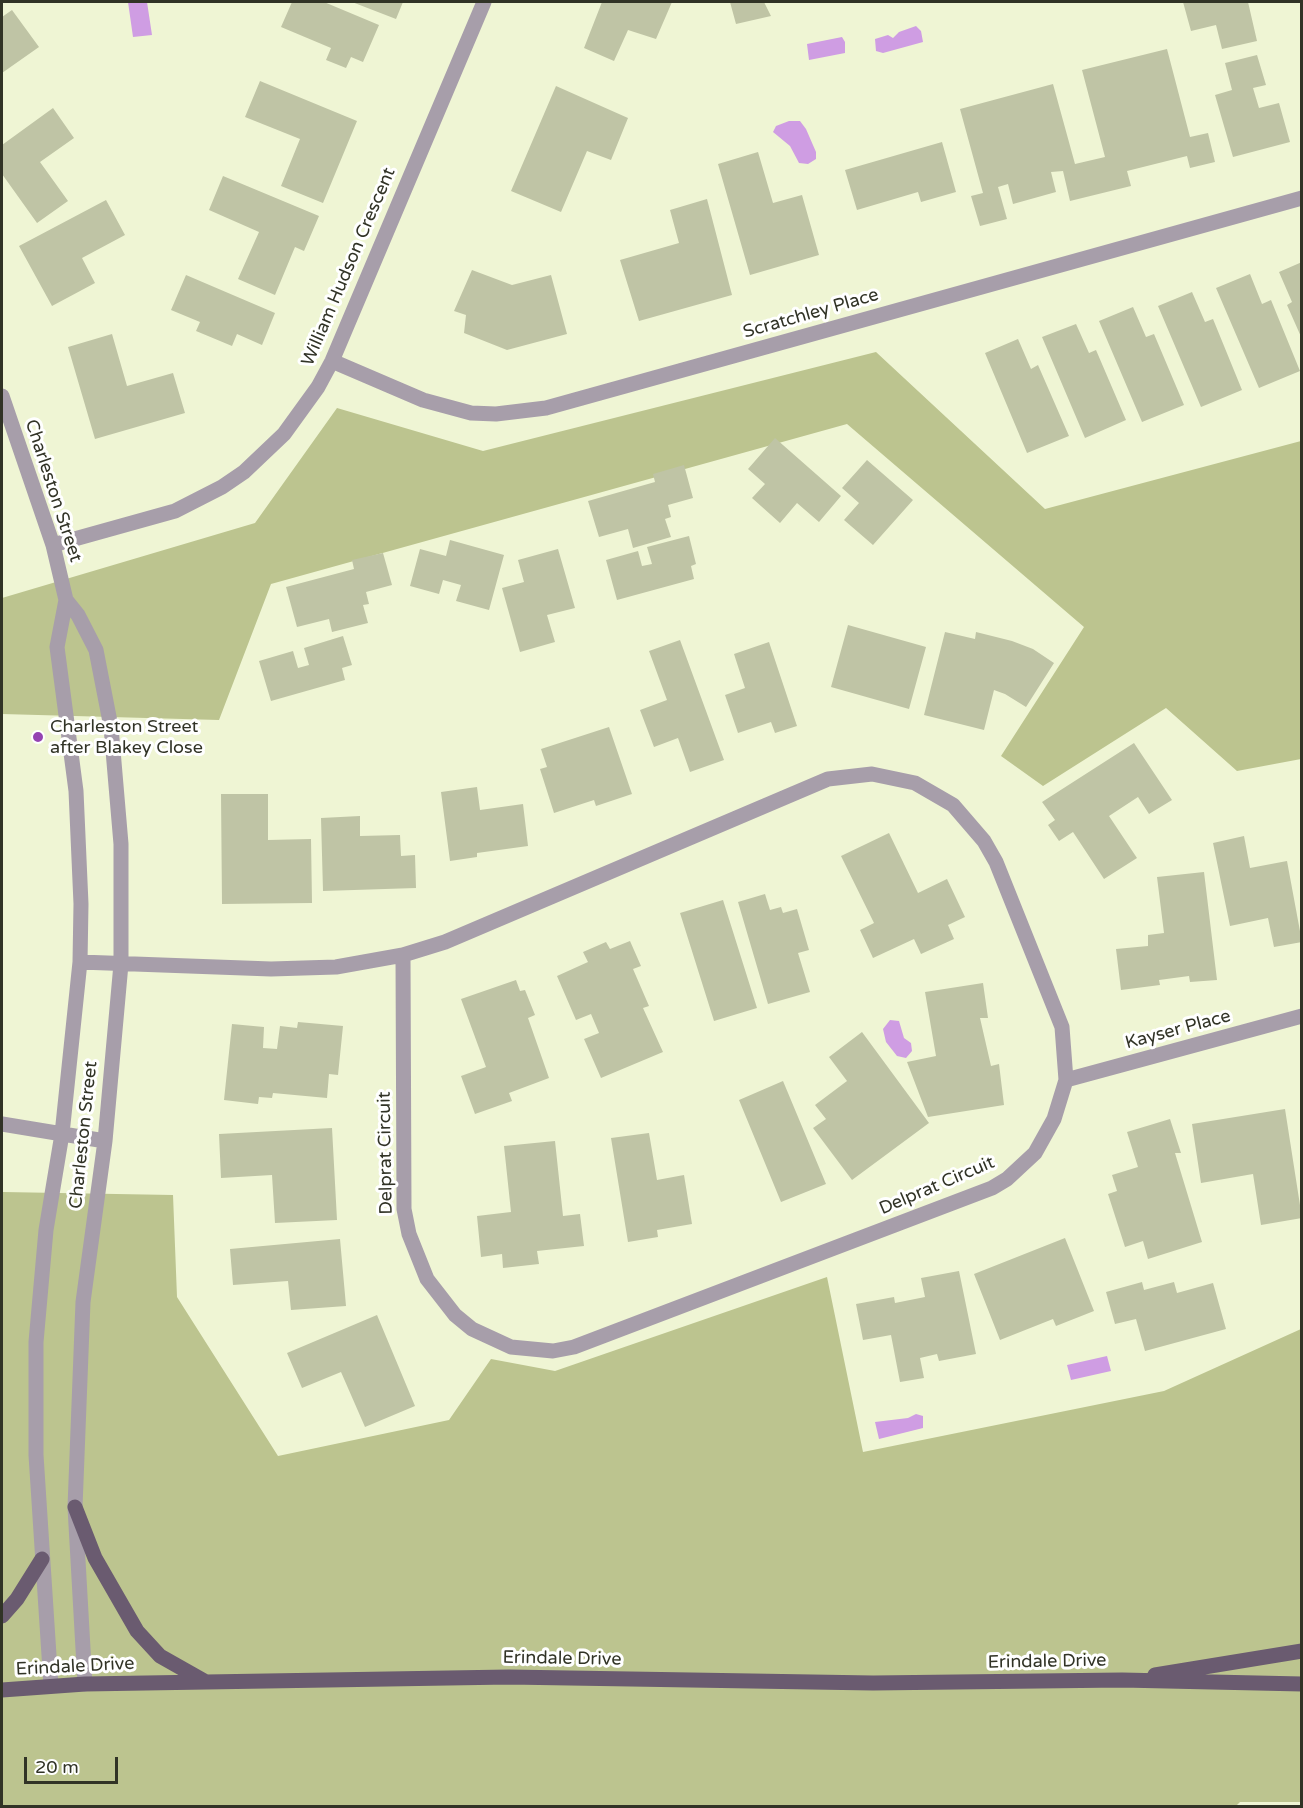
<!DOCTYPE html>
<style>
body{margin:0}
#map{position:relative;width:1303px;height:1808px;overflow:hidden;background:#eff5d4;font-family:"Varela Round",sans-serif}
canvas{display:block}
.frame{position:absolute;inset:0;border:3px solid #313326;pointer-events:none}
.scale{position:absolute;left:24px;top:1757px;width:94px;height:27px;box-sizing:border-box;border:3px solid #313326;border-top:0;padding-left:8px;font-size:18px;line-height:21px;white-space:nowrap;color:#313326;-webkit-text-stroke:4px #fff;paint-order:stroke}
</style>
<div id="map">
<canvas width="1303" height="1808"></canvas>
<div class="frame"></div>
<div class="scale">20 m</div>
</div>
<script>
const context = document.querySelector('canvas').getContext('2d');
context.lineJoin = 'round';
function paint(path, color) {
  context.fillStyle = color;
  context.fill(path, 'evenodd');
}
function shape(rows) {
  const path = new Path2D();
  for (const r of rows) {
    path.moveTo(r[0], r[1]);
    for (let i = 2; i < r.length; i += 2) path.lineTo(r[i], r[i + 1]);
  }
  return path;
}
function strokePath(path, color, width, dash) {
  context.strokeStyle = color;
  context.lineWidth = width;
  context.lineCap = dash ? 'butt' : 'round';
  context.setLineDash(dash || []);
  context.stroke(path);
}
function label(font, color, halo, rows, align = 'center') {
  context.font = font + ' "Varela Round",sans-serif';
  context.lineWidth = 6;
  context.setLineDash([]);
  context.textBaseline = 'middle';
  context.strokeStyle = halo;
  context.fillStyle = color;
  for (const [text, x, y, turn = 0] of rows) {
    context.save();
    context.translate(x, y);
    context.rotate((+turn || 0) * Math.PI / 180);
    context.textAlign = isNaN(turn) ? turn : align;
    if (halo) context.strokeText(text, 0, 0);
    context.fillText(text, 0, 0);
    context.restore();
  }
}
const green = shape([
 [876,352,1045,509,1301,441,1301,759,1237,771,1166,708,1043,786,1001,756,1084,627,847,424,271,584,219,720,2,714,2,598,255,523,337,408,483,451],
 [3,1192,173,1195,177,1297,278,1456,449,1420,491,1359,555,1371,827,1277,863,1452,1164,1391,1301,1329,1301,1802,1240,1802,1236,1806,2,1806]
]);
const water = shape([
 [128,2,147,2,152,35,133,37],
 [916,26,921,31,923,42,883,53,876,51,875,39,888,35,893,38,899,32],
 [842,37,845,42,845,53,809,60,807,44],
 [789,121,800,121,806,129,816,152,816,159,808,164,799,163,790,146,773,132,776,126],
 [890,1020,899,1021,904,1038,911,1043,912,1051,906,1058,897,1056,886,1042,883,1029],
 [1107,1356,1111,1371,1071,1380,1067,1365],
 [916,1414,923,1416,923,1428,879,1439,875,1422,908,1418]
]);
const building = shape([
 [292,2,324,2,379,25,363,62,351,57,346,68,326,60,331,48,281,27],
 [352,2,403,2,396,19],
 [602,2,672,2,656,39,628,30,614,61,584,48],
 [730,2,764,2,771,16,736,24],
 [1183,2,1248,2,1257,41,1222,49,1216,25,1191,31],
 [12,10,39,47,2,73,2,17],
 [1167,49,1190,137,1208,133,1215,162,1190,168,1187,156,1127,171,1131,186,1070,201,1063,171,1051,172,1056,192,1013,204,1008,184,998,187,1007,219,980,226,971,196,983,193,960,109,1053,84,1075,164,1105,157,1082,70],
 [1257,55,1266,85,1253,88,1259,108,1279,103,1290,142,1233,157,1215,95,1232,90,1225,63],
 [260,81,357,121,323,203,281,186,300,139,245,117],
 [556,86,628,118,611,160,587,151,561,212,511,191],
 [53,108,74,138,40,162,68,201,37,223,2,174,2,145],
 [942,142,956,192,921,202,918,192,857,210,845,170],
 [758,152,773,203,802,195,819,255,750,275,718,164],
 [223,176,319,216,304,251,295,247,275,295,238,279,259,232,209,210],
 [707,199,732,295,639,321,620,260,679,243,670,210],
 [106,200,125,235,82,258,95,283,52,306,19,246],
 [1302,262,1302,339,1287,305,1292,302,1279,272],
 [472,270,512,285,551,275,567,334,507,350,464,333,466,315,454,311],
 [1250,274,1262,304,1271,300,1300,371,1259,388,1216,288],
 [186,275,275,313,262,345,237,334,232,346,196,331,200,322,171,310],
 [1192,292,1205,322,1213,319,1242,390,1201,407,1158,306],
 [1133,307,1146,337,1154,334,1184,405,1142,422,1099,321],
 [1076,324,1089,353,1096,350,1126,420,1085,438,1042,337],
 [112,334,127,386,173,373,185,413,95,439,68,347],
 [1018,339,1031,369,1038,365,1069,436,1027,453,985,353],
 [775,438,841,496,819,522,797,503,780,523,752,498,765,484,748,469],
 [867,460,913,500,873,545,844,520,859,503,842,488],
 [684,465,693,498,668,505,671,517,665,519,671,537,633,548,628,529,599,537,588,501,655,482,653,474],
 [689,536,696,564,691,566,694,579,617,600,606,560,638,551,642,566,652,564,647,547],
 [450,540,504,555,489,610,456,601,461,585,443,580,439,594,410,586,420,549,446,556],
 [558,549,575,608,547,615,555,642,520,652,502,588,524,582,518,560],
 [383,553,392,585,366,592,369,604,363,605,368,623,332,632,329,619,297,627,286,587,354,569,352,560],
 [848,625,926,647,909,709,831,687],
 [945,632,975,639,976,632,1012,641,1033,649,1054,663,1026,707,1005,694,994,690,984,730,924,715],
 [343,636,352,665,342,668,345,680,271,701,259,661,293,651,298,668,309,665,304,648],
 [680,640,724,760,690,772,678,738,654,747,640,710,667,700,649,651],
 [769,642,797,726,775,733,771,722,738,733,725,695,745,688,734,654],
 [609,727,632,794,596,806,594,800,554,813,540,769,547,767,541,749],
 [1134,743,1172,800,1149,814,1138,797,1109,816,1137,858,1104,879,1073,832,1059,841,1048,825,1055,820,1042,802],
 [477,787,480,810,523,804,528,846,477,853,477,857,450,861,441,792],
 [221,794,268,794,268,840,311,839,312,903,222,904],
 [360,816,360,836,400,835,401,856,415,855,416,888,323,891,321,818],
 [889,833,918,893,947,879,965,917,948,925,954,939,921,954,914,939,873,958,860,930,874,923,841,856],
 [1244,836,1250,868,1287,861,1302,942,1274,947,1268,918,1230,926,1213,843],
 [1204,872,1217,980,1190,982,1189,976,1159,980,1160,985,1121,990,1116,949,1148,946,1148,935,1164,933,1157,877],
 [765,894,770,910,781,907,783,913,797,909,809,950,798,953,810,992,768,1004,738,902],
 [723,900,757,1008,714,1021,680,913],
 [630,941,641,966,633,969,649,1006,643,1008,663,1052,601,1078,584,1039,599,1033,591,1014,576,1020,557,976,588,962,583,952,606,942,610,949],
 [516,980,520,991,525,990,535,1015,528,1018,549,1078,509,1093,512,1101,475,1114,461,1076,486,1067,461,999],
 [983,983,988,1018,980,1018,991,1066,999,1064,1004,1105,928,1117,907,1062,936,1056,925,992],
 [298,1022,343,1026,338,1075,329,1074,327,1098,273,1093,272,1098,259,1097,258,1104,224,1100,232,1024,264,1027,263,1048,277,1049,280,1026,297,1028],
 [862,1032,929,1123,852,1180,813,1128,826,1119,815,1105,847,1081,829,1057],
 [783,1081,826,1184,781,1202,739,1100],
 [1285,1109,1302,1218,1261,1225,1253,1174,1201,1183,1192,1124],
 [1170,1119,1181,1153,1175,1153,1202,1242,1148,1259,1143,1241,1125,1247,1108,1194,1117,1191,1112,1175,1138,1167,1127,1132],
 [332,1128,337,1220,275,1223,272,1175,221,1178,219,1134],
 [649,1133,657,1180,684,1175,692,1224,657,1230,658,1237,628,1242,611,1138],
 [555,1141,563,1216,580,1214,584,1246,537,1251,539,1264,503,1268,502,1254,481,1257,477,1216,511,1212,504,1146],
 [1065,1238,1094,1311,1056,1326,1053,1319,1000,1340,974,1274],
 [340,1239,346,1306,291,1310,288,1281,233,1285,230,1249],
 [959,1271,976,1354,939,1361,937,1354,920,1358,924,1378,900,1382,891,1335,863,1340,856,1304,894,1297,895,1303,925,1297,921,1278],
 [1142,1282,1144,1290,1174,1282,1177,1293,1213,1283,1226,1329,1145,1351,1136,1319,1115,1324,1106,1292],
 [377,1315,415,1406,365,1427,341,1372,302,1388,287,1353]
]);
const minor = shape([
 [332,361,423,400,471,413,496,414,546,408,1302,198],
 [2,396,53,545,66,600,57,647,76,791,81,904,80,962,62,1134,46,1230,36,1342,36,1455,51,1686],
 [53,545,175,511,222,487,244,472,284,434,318,387,332,361,484,2],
 [66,600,78,615,96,650,111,727,121,844,121,964,105,1141,83,1302,75,1507,85,1684],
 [80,962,271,969,336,967,403,955,445,942,828,779,872,774,915,783,953,805,984,841,996,862,1062,1027,1066,1080,1054,1119,1035,1153,1007,1179,992,1188,574,1347,553,1351,511,1347,472,1329,455,1315,427,1279,409,1234,404,1209,403,955],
 [1066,1080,1302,1016],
 [2,1124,105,1141]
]);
const major = shape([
 [75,1507,95,1558,137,1631,160,1656,206,1682],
 [2,1616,17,1599,42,1559],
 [1155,1675,1302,1651],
 [2,1690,85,1684,509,1677,873,1683,1122,1680,1302,1684]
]);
const markers = [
 [38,737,6,"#9543b2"]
];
const streetNames = [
 ["William Hudson Crescent",349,267,-67],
 ["Scratchley Place",811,314,-16],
 ["Charleston Street",53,491,72],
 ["Kayser Place",1178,1030,-15],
 ["Charleston Street",84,1135,-84],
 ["Delprat Circuit",386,1153,-91],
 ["Delprat Circuit",937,1186,-23],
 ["Erindale Drive",562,1659,1],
 ["Erindale Drive",1047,1662,-1],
 ["Erindale Drive",75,1667,-3]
];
const poiNames = [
 ["Charleston Street",50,727],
 ["after Blakey Close",50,748]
];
paint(green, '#bcc48f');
paint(water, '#cf9de3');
paint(building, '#bfc4a5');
strokePath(minor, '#a79eaa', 15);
strokePath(major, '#6a5b70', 15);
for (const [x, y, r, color] of markers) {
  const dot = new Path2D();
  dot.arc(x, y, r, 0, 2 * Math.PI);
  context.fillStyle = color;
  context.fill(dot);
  strokePath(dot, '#fff', 2);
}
label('18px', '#313326', '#fff', streetNames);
label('18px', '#313326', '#fff', poiNames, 'left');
</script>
